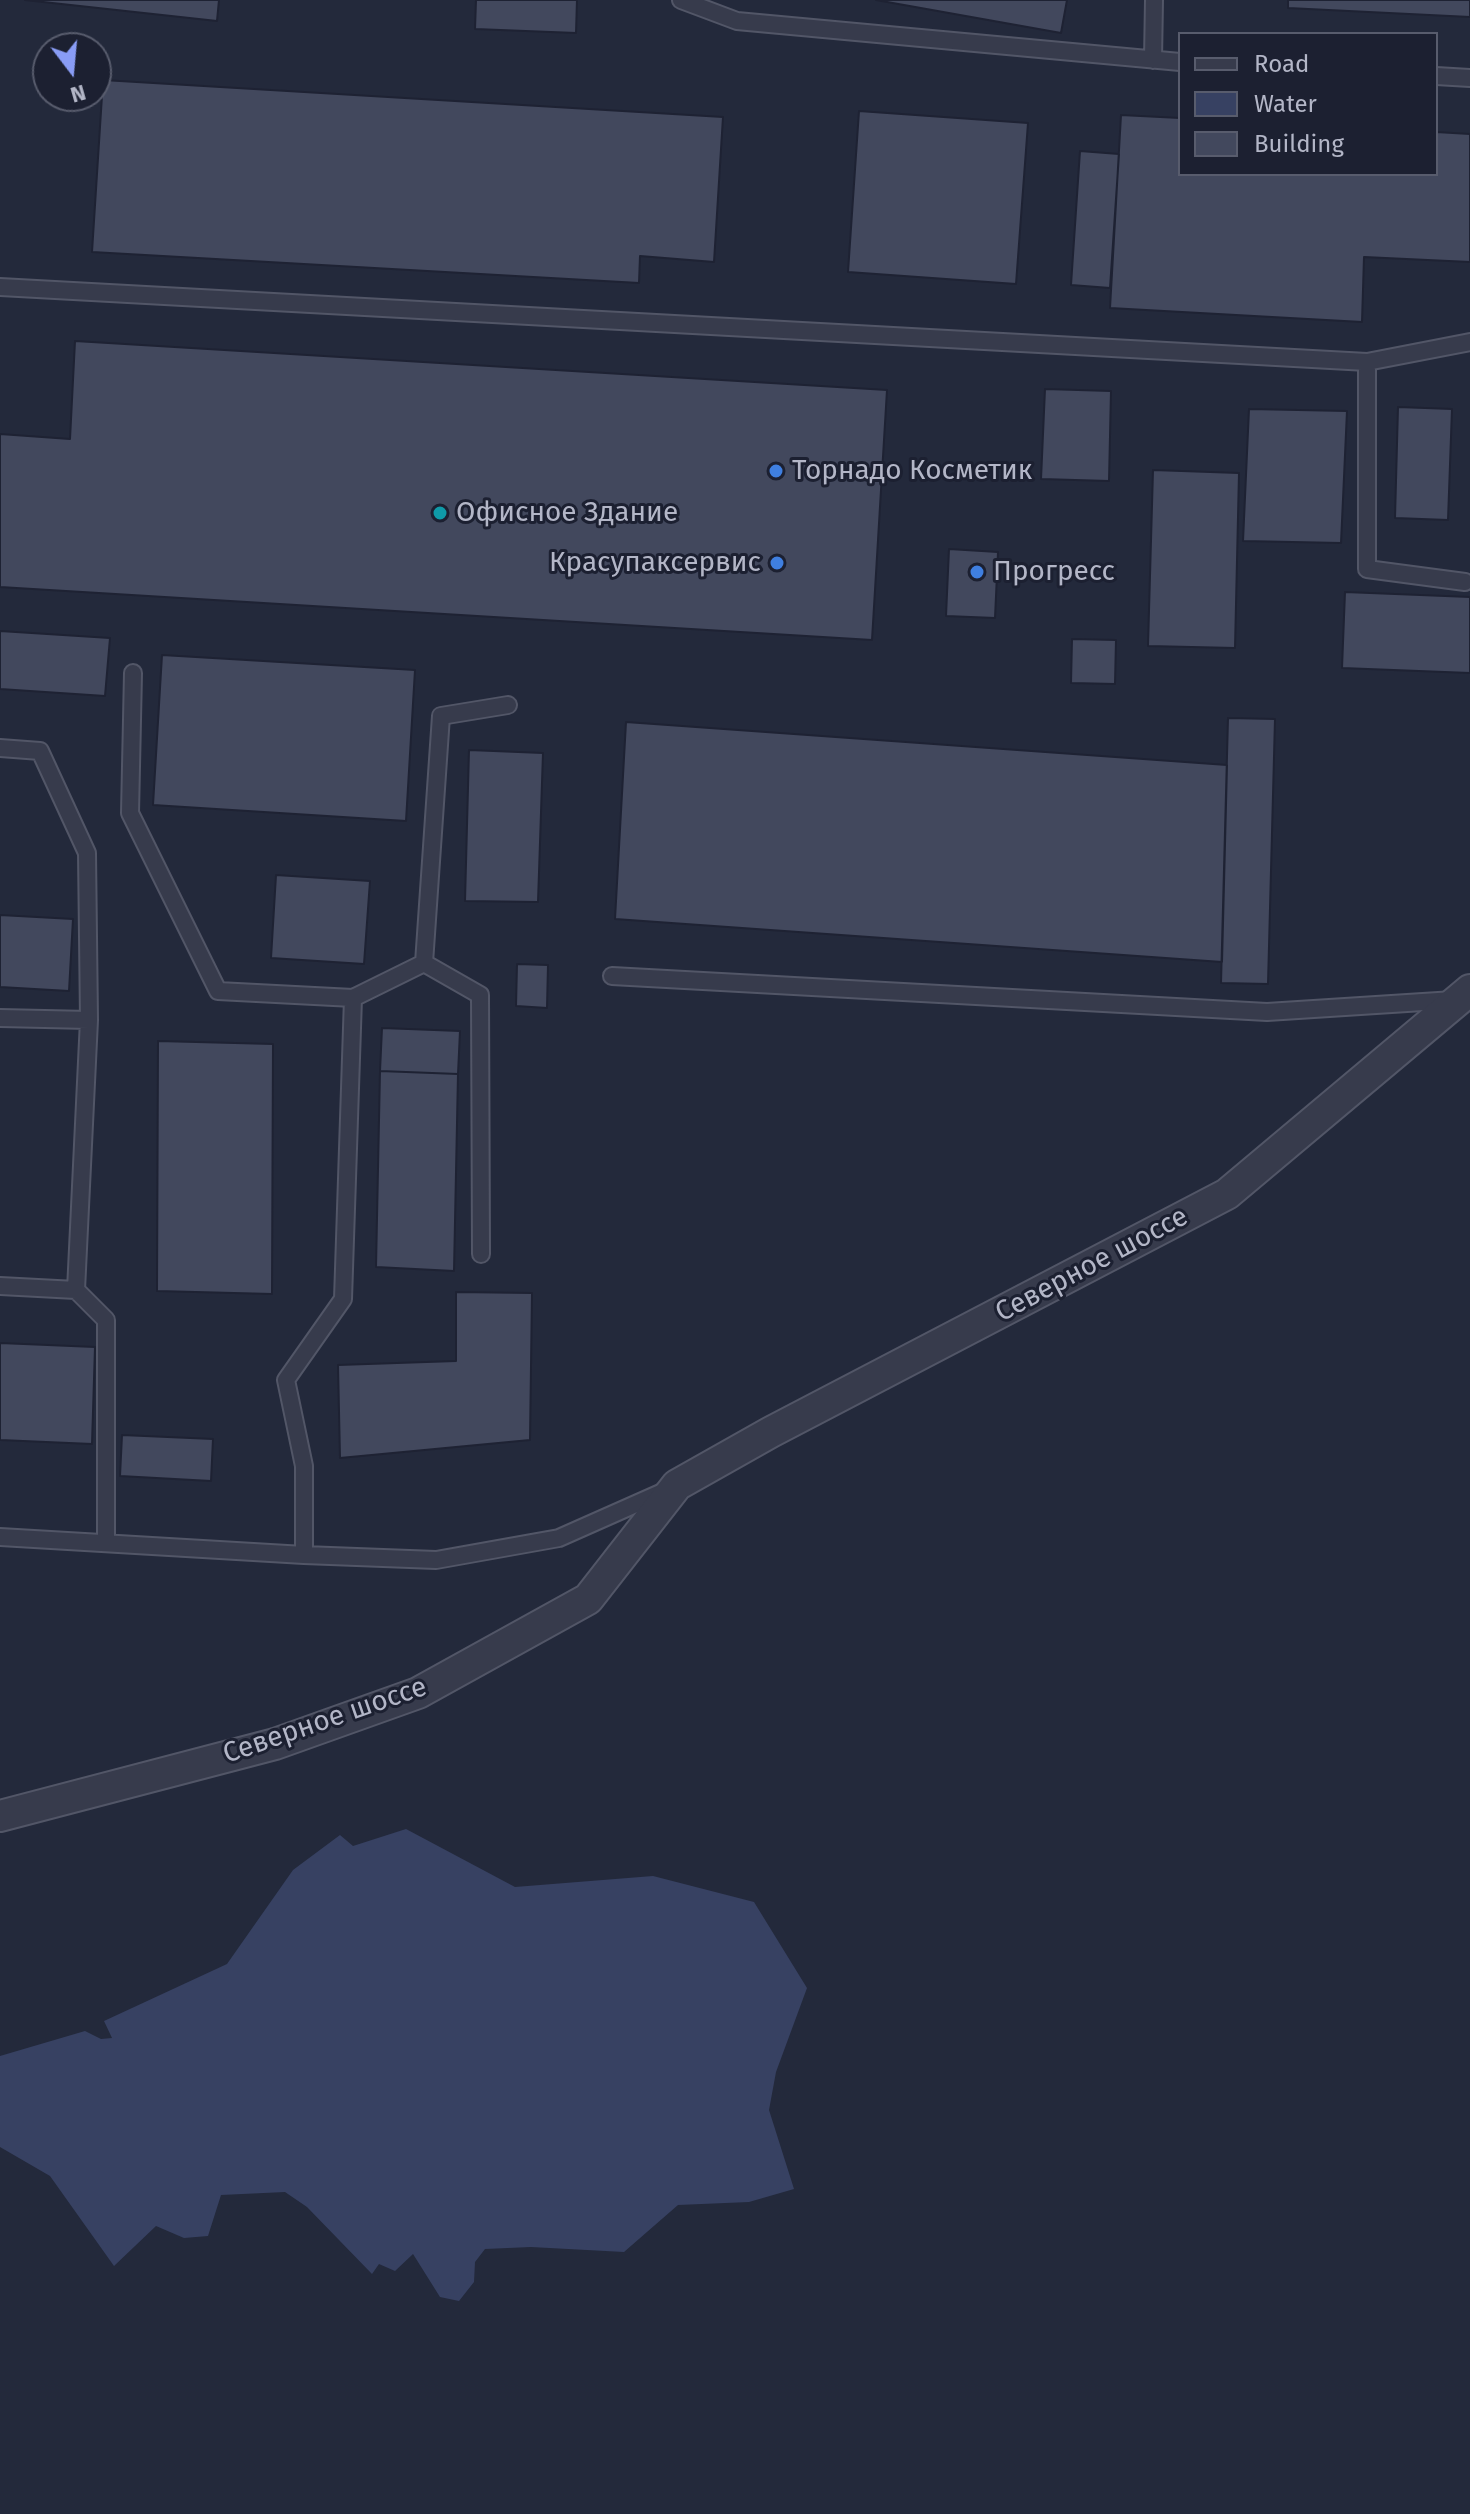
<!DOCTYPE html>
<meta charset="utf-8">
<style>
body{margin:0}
#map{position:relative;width:1470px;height:2514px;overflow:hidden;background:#23293b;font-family:"Fira Sans",sans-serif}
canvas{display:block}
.legend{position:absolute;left:1178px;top:32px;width:260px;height:144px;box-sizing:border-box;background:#1c2031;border:2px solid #585c6d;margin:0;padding:10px 14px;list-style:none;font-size:24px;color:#b3b6c7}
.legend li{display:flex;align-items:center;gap:16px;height:40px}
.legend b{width:40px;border:2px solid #585c6d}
.north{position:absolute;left:32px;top:32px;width:80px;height:80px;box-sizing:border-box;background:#1c2031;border:2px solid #585c6d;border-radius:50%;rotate:164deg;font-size:22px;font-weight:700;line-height:32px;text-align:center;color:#b3b6c7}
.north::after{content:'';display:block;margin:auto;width:28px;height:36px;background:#899cf5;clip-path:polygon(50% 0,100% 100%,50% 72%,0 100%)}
</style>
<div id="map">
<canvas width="1470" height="2514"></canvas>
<ul class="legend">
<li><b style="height:10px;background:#373b4c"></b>Road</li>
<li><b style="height:22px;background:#374162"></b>Water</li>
<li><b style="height:22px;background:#42485d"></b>Building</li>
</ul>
<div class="north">N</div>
</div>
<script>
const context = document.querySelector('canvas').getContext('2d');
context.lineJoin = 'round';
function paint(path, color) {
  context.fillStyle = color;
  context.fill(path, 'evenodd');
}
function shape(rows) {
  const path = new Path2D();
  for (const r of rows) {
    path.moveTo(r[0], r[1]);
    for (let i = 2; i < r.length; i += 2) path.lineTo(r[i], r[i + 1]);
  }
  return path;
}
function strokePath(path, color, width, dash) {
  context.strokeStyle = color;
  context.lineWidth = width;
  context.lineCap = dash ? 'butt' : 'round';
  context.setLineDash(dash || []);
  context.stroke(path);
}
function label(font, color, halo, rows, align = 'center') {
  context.font = font + ' "Fira Sans",sans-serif';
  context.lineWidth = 6;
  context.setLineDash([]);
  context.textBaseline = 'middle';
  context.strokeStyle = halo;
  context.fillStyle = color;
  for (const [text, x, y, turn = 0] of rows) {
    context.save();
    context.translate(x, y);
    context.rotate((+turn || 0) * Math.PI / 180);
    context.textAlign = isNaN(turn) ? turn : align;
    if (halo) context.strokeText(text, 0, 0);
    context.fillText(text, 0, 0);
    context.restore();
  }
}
const water = shape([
 [406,1829,515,1887,653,1876,754,1902,807,1988,776,2072,769,2110,794,2189,749,2202,678,2205,624,2252,531,2247,485,2249,475,2262,474,2282,459,2301,440,2297,413,2254,395,2271,379,2264,372,2274,307,2207,285,2192,221,2195,208,2236,184,2238,156,2226,114,2266,50,2176,0,2147,0,2056,85,2031,101,2039,112,2038,104,2021,227,1964,293,1870,340,1835,353,1846]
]);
const building = shape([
 [25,0,219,0,217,21,25,0],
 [476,0,577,0,576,33,475,29,476,0],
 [876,0,1067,0,1061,33,876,0],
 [1288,0,1470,0,1470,17,1288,8,1288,0],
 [103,80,723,117,714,262,640,256,639,283,92,252,103,80],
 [859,111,1028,123,1016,284,848,272,859,111],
 [1121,115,1180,118,1180,174,1436,174,1436,132,1470,134,1470,262,1364,257,1362,322,1110,308,1121,115],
 [1080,151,1119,154,1110,288,1071,285,1080,151],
 [75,341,887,390,872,640,0,587,0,434,70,439,75,341],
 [1045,389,1111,391,1109,481,1041,479,1045,389],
 [1398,407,1452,409,1448,520,1395,518,1398,407],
 [1249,409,1347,411,1341,543,1243,541,1249,409],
 [1153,470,1239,473,1235,648,1148,646,1153,470],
 [949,549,998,552,995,618,946,616,949,549],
 [1345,592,1470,597,1470,673,1342,668,1345,592],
 [0,631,110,638,105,696,0,689,0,631],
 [1072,639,1116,640,1115,684,1071,683,1072,639],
 [162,655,415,670,406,821,153,805,162,655],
 [1228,718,1275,719,1268,984,1221,983,1228,718],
 [626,722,1227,765,1222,962,615,919,626,722],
 [469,750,543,753,538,902,465,901,469,750],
 [276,875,370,881,364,964,271,958,276,875],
 [0,915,73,919,69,991,0,987,0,915],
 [517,964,548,965,547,1008,516,1006,517,964],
 [382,1028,460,1031,458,1074,380,1071,382,1028],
 [158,1041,273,1044,272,1294,157,1291,158,1041],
 [380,1071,458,1074,454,1271,376,1267,380,1071],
 [456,1292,532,1293,530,1440,340,1458,338,1365,456,1361,456,1292],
 [0,1343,95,1347,92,1444,0,1440,0,1343],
 [122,1435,213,1439,211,1481,120,1476,122,1435]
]);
const service = shape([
 [681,0,737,21,1180,62],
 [1153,60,1154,0],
 [1436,76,1470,78],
 [0,287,1367,362,1470,342],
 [1367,362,1367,569,1465,582],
 [133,673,130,813,218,991,353,998,343,1299,286,1380,304,1466,304,1555],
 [0,748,40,751,87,853,89,1020,76,1290,106,1320,106,1542],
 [424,963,441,716,508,705],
 [612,976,1267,1012,1454,1000],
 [353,998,424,963,480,995,481,1254],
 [0,1018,89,1020],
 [0,1286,76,1290],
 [0,1537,304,1555,436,1560,559,1538,665,1491]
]);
const minor = shape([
 [0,1816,275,1744,418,1693,588,1599,677,1485,771,1432,1227,1194,1470,990]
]);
const markers = [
 [776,471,8,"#3f7fe0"],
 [440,513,8,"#0f9aa8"],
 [777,563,8,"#3f7fe0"],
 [977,572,8,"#3f7fe0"]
];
const poiNames = [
 ["Торнадо Косметик",792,471],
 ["Офисное Здание",456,513],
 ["Красупаксервис",761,563,"right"],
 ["Прогресс",993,572]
];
const streetNames = [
 ["Северное шоссе",1092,1265,-28],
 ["Северное шоссе",325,1721,-19]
];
paint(water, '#374162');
paint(building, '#42485d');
strokePath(building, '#1e2233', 2);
strokePath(service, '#525667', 20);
strokePath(minor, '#525667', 34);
strokePath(service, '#373b4c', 16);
strokePath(minor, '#373b4c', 30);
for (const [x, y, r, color] of markers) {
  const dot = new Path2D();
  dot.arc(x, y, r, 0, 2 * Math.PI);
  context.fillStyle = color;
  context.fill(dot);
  strokePath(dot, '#1c2031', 3);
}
label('28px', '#b3b6c7', '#1c2031', poiNames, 'left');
label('28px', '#b3b6c7', '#1c2031', streetNames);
</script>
